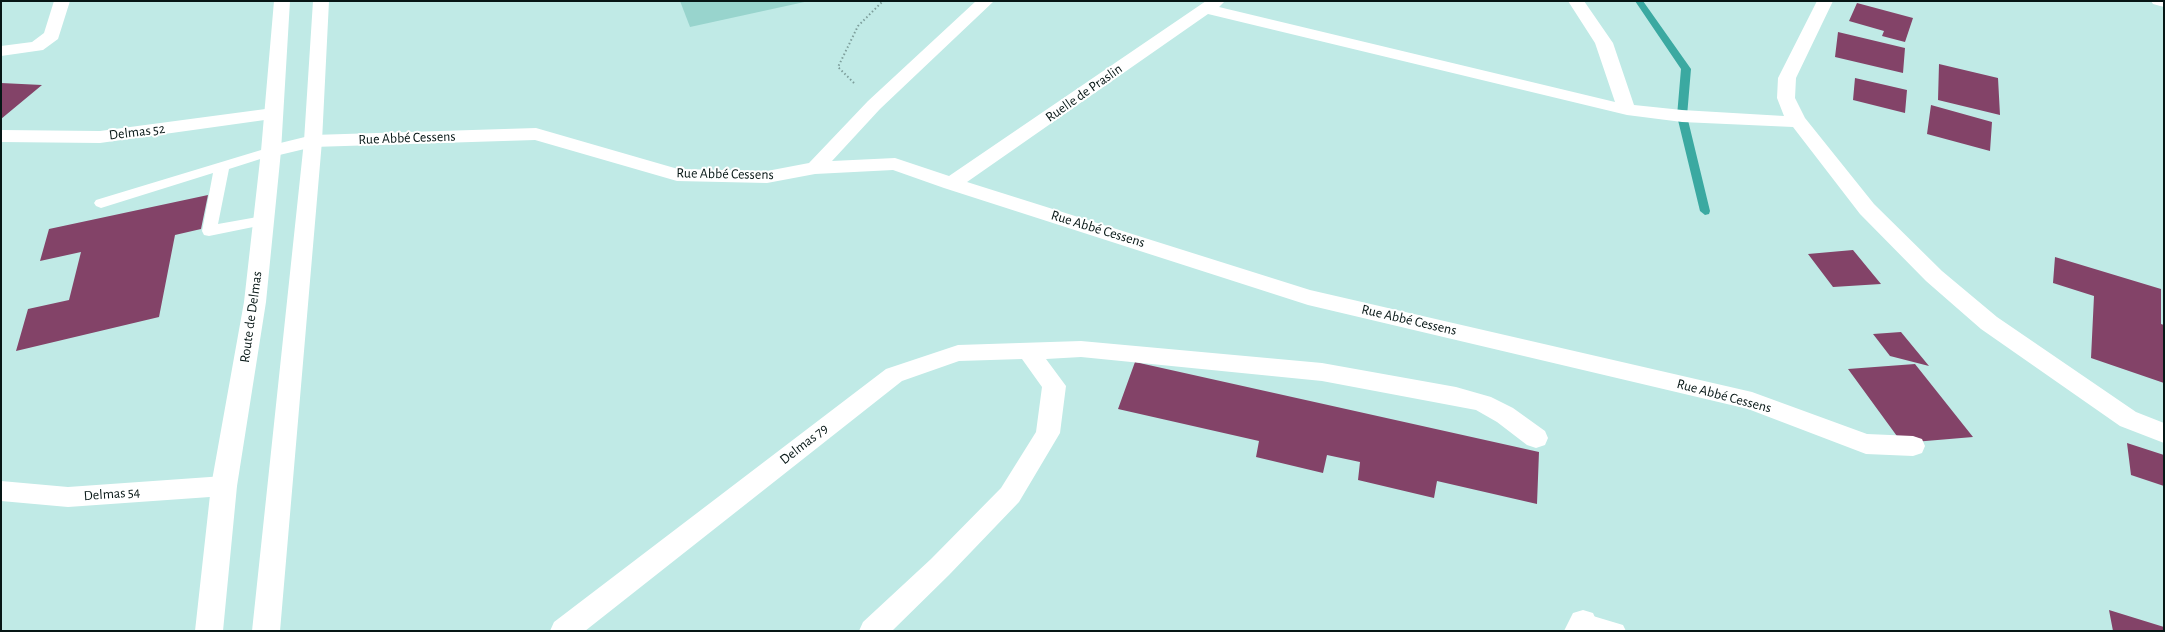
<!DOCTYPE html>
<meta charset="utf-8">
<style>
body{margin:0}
#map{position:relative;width:2165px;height:632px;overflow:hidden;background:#c0eae6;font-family:"Alegreya Sans",sans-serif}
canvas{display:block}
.frame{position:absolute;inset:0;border:2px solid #061615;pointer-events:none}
</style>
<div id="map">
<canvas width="2165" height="632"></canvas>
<div class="frame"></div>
</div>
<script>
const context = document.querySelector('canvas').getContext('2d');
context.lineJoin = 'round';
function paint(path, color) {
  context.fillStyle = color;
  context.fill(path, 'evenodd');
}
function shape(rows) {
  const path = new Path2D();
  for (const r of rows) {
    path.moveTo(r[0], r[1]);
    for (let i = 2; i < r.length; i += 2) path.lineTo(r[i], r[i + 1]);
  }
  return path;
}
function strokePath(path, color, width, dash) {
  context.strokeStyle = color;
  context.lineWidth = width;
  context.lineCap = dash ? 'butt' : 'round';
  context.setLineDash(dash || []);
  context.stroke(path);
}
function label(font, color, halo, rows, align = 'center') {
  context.font = font + ' "Alegreya Sans",sans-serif';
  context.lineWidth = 4;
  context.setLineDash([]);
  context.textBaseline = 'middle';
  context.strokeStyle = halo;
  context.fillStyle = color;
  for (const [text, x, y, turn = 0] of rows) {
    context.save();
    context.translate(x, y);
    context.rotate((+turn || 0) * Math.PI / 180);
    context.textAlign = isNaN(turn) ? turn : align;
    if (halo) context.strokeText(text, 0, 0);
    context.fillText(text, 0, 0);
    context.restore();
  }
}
const green = shape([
 [680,1,809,1,690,27]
]);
const stream = shape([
 [1635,1,1643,1,1691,69,1687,116,1710,211,1709,214,1705,215,1700,211,1677,116,1681,69,1635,1]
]);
const building = shape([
 [1857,3,1913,18,1905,42,1882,36,1884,31,1849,21],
 [1838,32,1905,48,1903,73,1835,57],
 [1939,64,1998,78,2000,115,1938,100],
 [1855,78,1907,90,1905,113,1853,100],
 [1,83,42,85,1,119],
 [1931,105,1992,122,1990,151,1927,134],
 [208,195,201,229,175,235,159,317,16,351,28,309,69,300,81,252,40,261,49,229],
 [1853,250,1881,284,1833,287,1808,254],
 [2055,257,2161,289,2161,324,2164,325,2164,383,2091,358,2094,296,2053,283],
 [1901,332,1929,366,1890,356,1873,334],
 [1135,362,1539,452,1537,504,1437,481,1434,498,1358,480,1360,462,1327,455,1323,473,1256,457,1259,441,1118,409],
 [1915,364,1973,437,1902,443,1848,369],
 [2127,443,2164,455,2164,486,2131,475],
 [2109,610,2164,627,2164,631,2113,631]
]);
const path = shape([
 [854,83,838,67,858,26,883,1]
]);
const service = shape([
 [271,147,278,151,276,154,229,169,218,224,263,216,268,218,270,221,268,224,209,236,204,235,202,231,213,173,101,208,96,206,94,203,96,200,271,147],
 [1583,613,1623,625,1626,631,1583,631,1576,628,1573,622,1576,616,1583,613]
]);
const minor = shape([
 [54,1,70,1,58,39,43,50,1,56,1,46,32,42,44,33,54,1],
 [976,1,994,1,880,109,832,161,895,158,949,176,1206,1,1225,1,1219,7,1615,102,1595,43,1568,1,1584,1,1613,43,1634,105,1682,110,1784,116,1777,98,1778,78,1817,1,1833,1,1796,78,1795,98,1805,118,1874,204,1942,271,1997,317,2136,412,2164,423,2164,443,2120,426,1981,329,1926,281,1860,214,1793,127,1682,122,1627,115,1208,14,967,182,1310,290,1752,392,1867,434,1913,436,1922,439,1925,446,1922,453,1913,456,1866,454,1748,409,1308,305,944,188,893,170,815,174,767,183,677,181,535,140,313,147,271,157,264,155,261,151,264,147,313,135,536,128,678,169,767,171,809,163,868,101,976,1],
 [2151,1,2164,1,2164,7,2153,4,2151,1],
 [273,108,279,110,282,114,279,118,100,143,1,142,1,130,100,131,273,108],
 [1081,341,1322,363,1456,387,1491,397,1513,408,1545,431,1548,438,1545,445,1536,448,1527,445,1497,422,1476,410,1322,381,1081,357,1046,359,1066,386,1060,433,1019,502,949,575,892,631,859,631,863,622,931,559,1001,488,1036,432,1042,387,1022,359,959,361,902,381,585,631,550,631,554,622,886,369,958,345,1081,341],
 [224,476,233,479,237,486,233,493,224,496,68,507,1,501,1,481,68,487,224,476],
 [1583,610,1593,613,1597,622,1593,631,1564,631,1573,613,1583,610]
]);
const primary = shape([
 [274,1,290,1,281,151,266,302,237,486,223,631,195,631,211,486,244,302,261,151,274,1],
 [313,1,329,1,322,141,280,631,252,631,304,141,313,1]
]);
const streetNames = [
 ["Ruelle de Praslin",1084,93,-35],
 ["Delmas 52",137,132,-7],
 ["Rue Abbé Cessens",407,138,-2],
 ["Rue Abbé Cessens",725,174,1],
 ["Rue Abbé Cessens",1098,229,17],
 ["Route de Delmas",251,317,-82],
 ["Rue Abbé Cessens",1409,320,13],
 ["Rue Abbé Cessens",1724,396,15],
 ["Delmas 79",804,444,-38],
 ["Delmas 54",112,494,-4]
];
paint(green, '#98d4cd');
paint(stream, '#3ba9a1');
paint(building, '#834368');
strokePath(path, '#7d9e9b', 2, [1.5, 2.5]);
paint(service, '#fff');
paint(minor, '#fff');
paint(primary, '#fff');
label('14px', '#061615', '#fff', streetNames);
</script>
